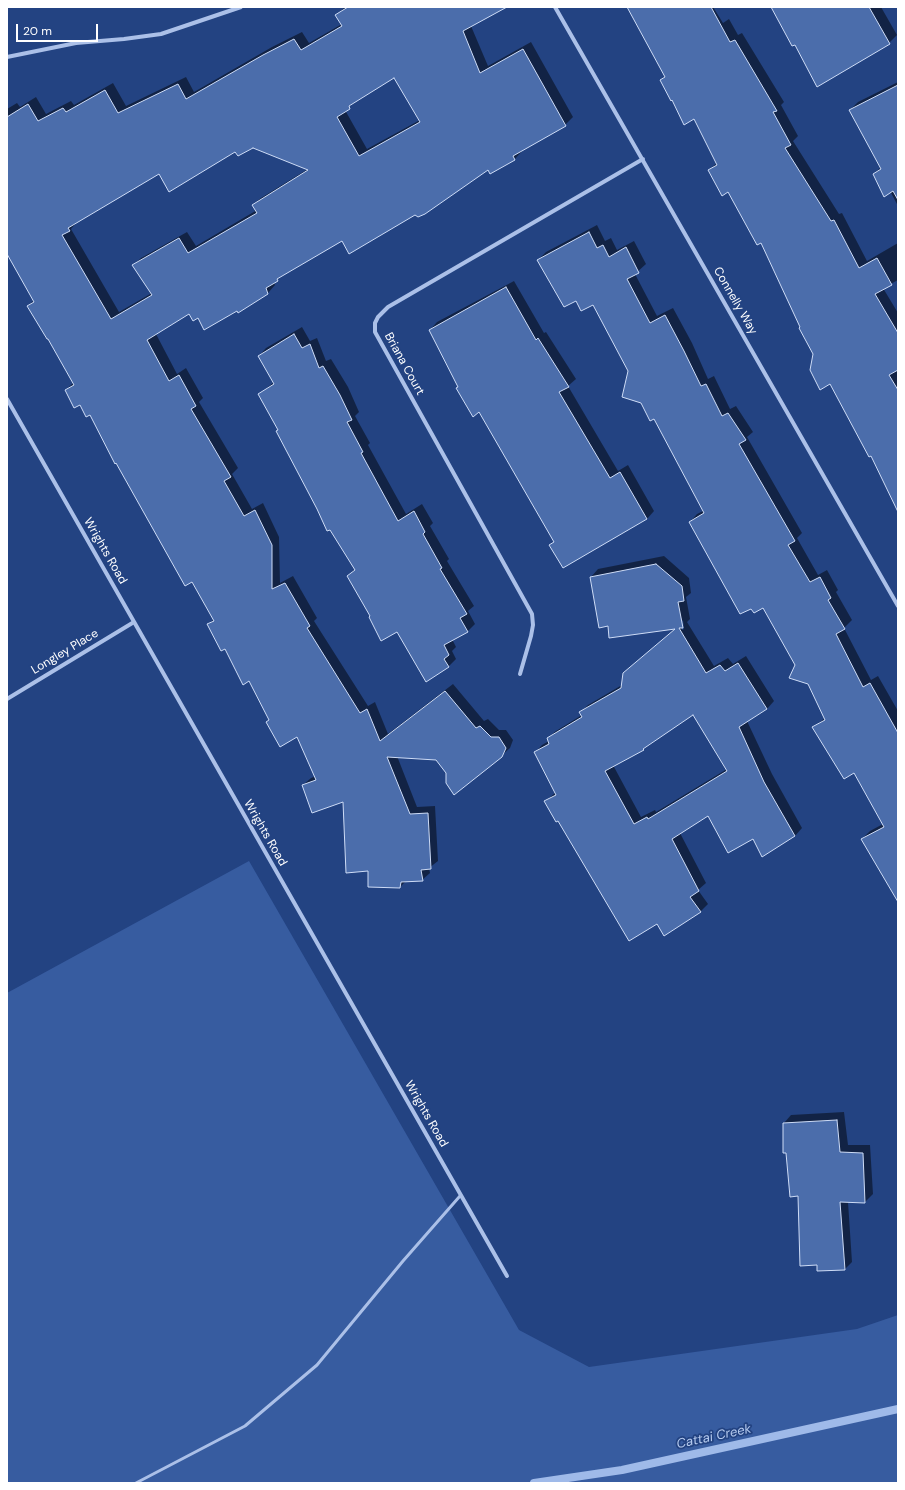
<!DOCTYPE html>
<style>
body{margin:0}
#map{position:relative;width:905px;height:1490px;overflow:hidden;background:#234382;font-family:"DM Sans",sans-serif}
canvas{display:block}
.frame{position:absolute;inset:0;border:8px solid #fff;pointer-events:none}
.scale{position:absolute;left:16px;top:24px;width:82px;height:18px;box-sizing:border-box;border:2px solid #fff;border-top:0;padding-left:5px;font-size:12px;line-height:14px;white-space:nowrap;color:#fff;-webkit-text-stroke:3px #234382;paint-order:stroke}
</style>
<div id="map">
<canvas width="905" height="1490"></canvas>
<div class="frame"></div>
<div class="scale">20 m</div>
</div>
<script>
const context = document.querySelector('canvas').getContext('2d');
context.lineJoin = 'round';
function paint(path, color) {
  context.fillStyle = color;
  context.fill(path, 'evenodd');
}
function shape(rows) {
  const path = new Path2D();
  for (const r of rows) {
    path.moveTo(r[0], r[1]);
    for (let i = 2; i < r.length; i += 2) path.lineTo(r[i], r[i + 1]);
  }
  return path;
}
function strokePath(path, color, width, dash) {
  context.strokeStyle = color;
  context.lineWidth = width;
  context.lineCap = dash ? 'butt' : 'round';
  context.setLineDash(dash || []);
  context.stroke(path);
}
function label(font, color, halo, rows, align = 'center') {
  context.font = font + ' "DM Sans",sans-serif';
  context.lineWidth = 3.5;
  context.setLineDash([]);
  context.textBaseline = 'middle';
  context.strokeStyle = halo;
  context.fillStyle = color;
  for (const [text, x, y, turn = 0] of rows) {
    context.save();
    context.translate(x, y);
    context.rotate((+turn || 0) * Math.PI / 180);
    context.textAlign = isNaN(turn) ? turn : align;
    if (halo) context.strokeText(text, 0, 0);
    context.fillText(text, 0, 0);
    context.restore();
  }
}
const green = shape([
 [249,861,519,1330,589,1367,857,1329,898,1315,898,1483,7,1483,7,993]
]);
const shadow = shape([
 [345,7,504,7,471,26,488,66,531,42,573,117,565,125,521,150,522,151,515,159,491,172,489,168,415,214,342,240,285,273,274,282,275,285,268,293,238,311,237,310,198,317,190,313,156,334,177,374,186,368,203,398,199,402,238,468,232,474,252,509,263,503,279,537,280,583,293,576,317,618,314,621,368,706,375,702,388,734,453,684,484,721,488,719,499,730,506,730,513,740,510,748,501,756,447,773,437,759,397,756,417,807,435,806,438,861,429,868,430,873,422,880,406,881,400,887,369,870,344,800,303,785,311,778,316,776,298,735,270,719,249,680,208,625,214,619,90,413,66,390,74,382,48,337,28,306,34,300,7,252,7,109,17,103,20,107,36,97,46,114,71,101,74,105,113,83,126,106,186,77,194,92,272,47,302,32,309,43,342,24,337,15],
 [395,77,420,120,367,149,345,110,357,100],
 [253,147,308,169,261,198,253,205,257,210,196,246,187,232,141,258,134,265,152,293,119,312,71,229,77,222,159,173,235,150],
 [628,7,713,7,723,23,729,19,738,35,742,33,784,102,781,105,798,136,793,141,839,214,842,213,867,261,898,243,898,280,883,288,898,313,898,508,872,454,814,354,762,241,728,191,709,170,717,163,694,118,661,80,665,76],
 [772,7,881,7,897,35,889,43,818,85,795,44],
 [898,82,898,206,890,191,874,174,881,167,850,110,858,102],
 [597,225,605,241,611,238,617,250,634,241,646,264,635,274,657,316,673,308,692,343,708,379,714,376,730,409,736,406,753,432,747,437,802,533,797,538,818,575,827,570,838,590,836,592,852,620,844,628,871,680,878,676,898,711,898,888,862,839,870,831,883,824,855,772,814,727,825,718,809,683,763,607,690,522,697,514,703,511,593,303,576,300,538,260,546,252],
 [514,281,544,333,546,332,576,379,568,386,618,471,628,465,654,511,647,519,551,545,555,541,479,411,459,386,430,330,437,322],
 [302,327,310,341,317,338,326,361,331,359,348,387,359,412,355,416,370,443,368,445,406,514,422,504,433,523,430,526,449,559,447,561,474,606,468,611,475,624,467,632,452,639,456,647,452,651,456,659,449,666,426,681,398,631,371,616,348,576,355,569,260,394,274,382,259,356,266,348],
 [664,556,689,578,691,593,686,597,690,619,687,622,714,666,728,658,733,664,746,656,774,701,767,709,747,721,772,774,802,828,795,836,753,837,709,815,680,833,706,883,698,890,708,904,700,912,658,922,559,819,545,802,556,792,535,753,542,745,549,741,548,738,556,731,582,715,580,713,588,705,622,685,632,666,677,627,609,625,591,577,598,569],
 [683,620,684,629,682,630,681,622],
 [694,714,727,769,656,812,655,810,641,817,613,765],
 [844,1112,848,1145,870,1145,873,1194,865,1202,848,1202,852,1262,845,1269,818,1264,787,1152,784,1152,784,1123,791,1115]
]);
const stream = shape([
 [534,1483,622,1470,898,1409]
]);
const building = shape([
 [348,7,507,7,463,31,480,73,523,49,566,126,513,156,515,160,490,174,488,170,425,214,418,217,415,215,349,254,342,241,277,279,278,281,266,288,268,294,238,313,237,311,204,330,198,318,193,321,189,314,147,340,169,381,179,375,196,406,191,409,231,477,224,481,244,516,255,510,272,545,272,589,285,583,310,626,307,628,360,713,367,709,380,741,445,691,476,728,480,726,491,737,499,737,506,748,502,757,454,795,446,783,446,773,436,760,387,757,410,814,428,813,431,869,421,870,423,881,401,882,400,888,368,887,368,871,346,873,343,802,312,813,302,785,316,780,297,737,280,747,266,722,269,720,249,681,243,685,225,649,221,651,207,624,214,621,192,582,185,586,116,463,115,464,90,415,86,417,80,405,74,408,65,390,74,385,48,339,47,339,27,306,34,302,7,254,7,117,28,104,38,121,63,108,66,112,105,90,118,113,178,84,186,99,263,55,294,39,301,50,342,26,335,15,348,7],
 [394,78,420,122,359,156,337,117,350,109,349,106,394,78],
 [253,148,308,170,252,205,257,213,188,253,179,238,132,265,152,295,111,319,62,235,70,231,68,228,159,174,169,192,235,152,238,156,253,148],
 [627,7,711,7,730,42,735,40,777,111,773,112,791,145,785,148,831,221,834,220,859,268,877,258,892,285,875,294,898,333,898,370,889,375,898,390,898,512,871,456,869,457,830,384,820,390,810,370,813,354,799,328,800,327,761,243,757,245,728,192,722,196,708,170,717,165,694,119,684,125,672,100,671,101,660,80,665,77,627,7],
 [771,7,869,7,890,44,817,87,795,45,792,46,771,7],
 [898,85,898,200,893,191,884,197,873,174,881,169,849,110,898,85],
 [589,232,597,248,603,245,609,257,626,247,639,273,627,279,650,323,665,315,684,351,701,386,706,384,722,416,728,413,746,440,739,444,795,541,788,545,810,582,820,577,831,598,828,600,845,629,836,634,863,687,870,683,898,733,898,902,861,839,884,827,854,773,844,779,812,727,825,720,808,684,789,678,795,665,763,608,754,613,751,609,740,614,689,522,704,513,654,419,650,421,641,403,622,397,628,371,593,305,581,311,576,301,564,307,537,260,589,232],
 [506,287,536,340,538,338,569,387,559,392,610,478,620,472,647,519,563,568,549,545,554,542,479,412,473,417,456,388,458,387,429,330,506,287],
 [294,334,302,348,310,344,319,368,323,366,340,395,352,420,347,422,363,452,361,453,398,521,414,511,425,532,423,534,442,568,440,569,467,614,460,618,468,632,444,645,449,655,444,659,449,667,426,682,397,632,381,641,369,617,370,616,347,576,355,570,330,530,327,531,317,509,276,431,278,430,258,394,274,384,258,356,294,334],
 [656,564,682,586,684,601,678,602,683,628,679,628,706,673,720,665,725,671,738,663,767,709,739,727,764,782,795,836,762,857,753,839,728,853,708,816,672,839,699,891,690,897,701,912,664,936,657,924,629,941,558,821,556,822,544,801,556,795,534,752,549,744,547,738,582,717,579,712,621,688,623,673,675,629,609,638,608,626,599,628,590,577,656,564],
 [693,715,727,771,648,819,647,817,634,824,605,771,644,750,643,749,693,715],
 [837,1120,840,1152,863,1153,865,1203,840,1202,845,1270,817,1271,817,1265,800,1266,798,1196,790,1197,786,1153,783,1153,783,1123,837,1120]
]);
const lane = shape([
 [136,1483,245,1426,317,1365,403,1261,460,1196]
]);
const street = shape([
 [555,7,898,606],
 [7,57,76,43,124,39,161,34,241,7],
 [7,399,507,1276],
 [520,674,531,636,533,625,532,614,375,332,375,323,378,317,388,307,643,159],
 [7,699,134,622]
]);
const streetNames = [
 ["Connelly Way",735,301,60],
 ["Briana Court",404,364,61],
 ["Wrights Road",105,551,60],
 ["Longley Place",65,652,-31],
 ["Wrights Road",265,833,60],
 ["Wrights Road",426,1114,60]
];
const waterNames = [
 ["Cattai Creek",714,1437,-12]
];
paint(green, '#375ca0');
paint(shadow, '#0007');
strokePath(stream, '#9fbae9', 8);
paint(building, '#4b6dab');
strokePath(building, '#cedcf6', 1);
strokePath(lane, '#abc0e8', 3);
strokePath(street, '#abc0e8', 4);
label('12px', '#fff', '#234382', streetNames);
label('italic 13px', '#b6cbef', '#234382', waterNames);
</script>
